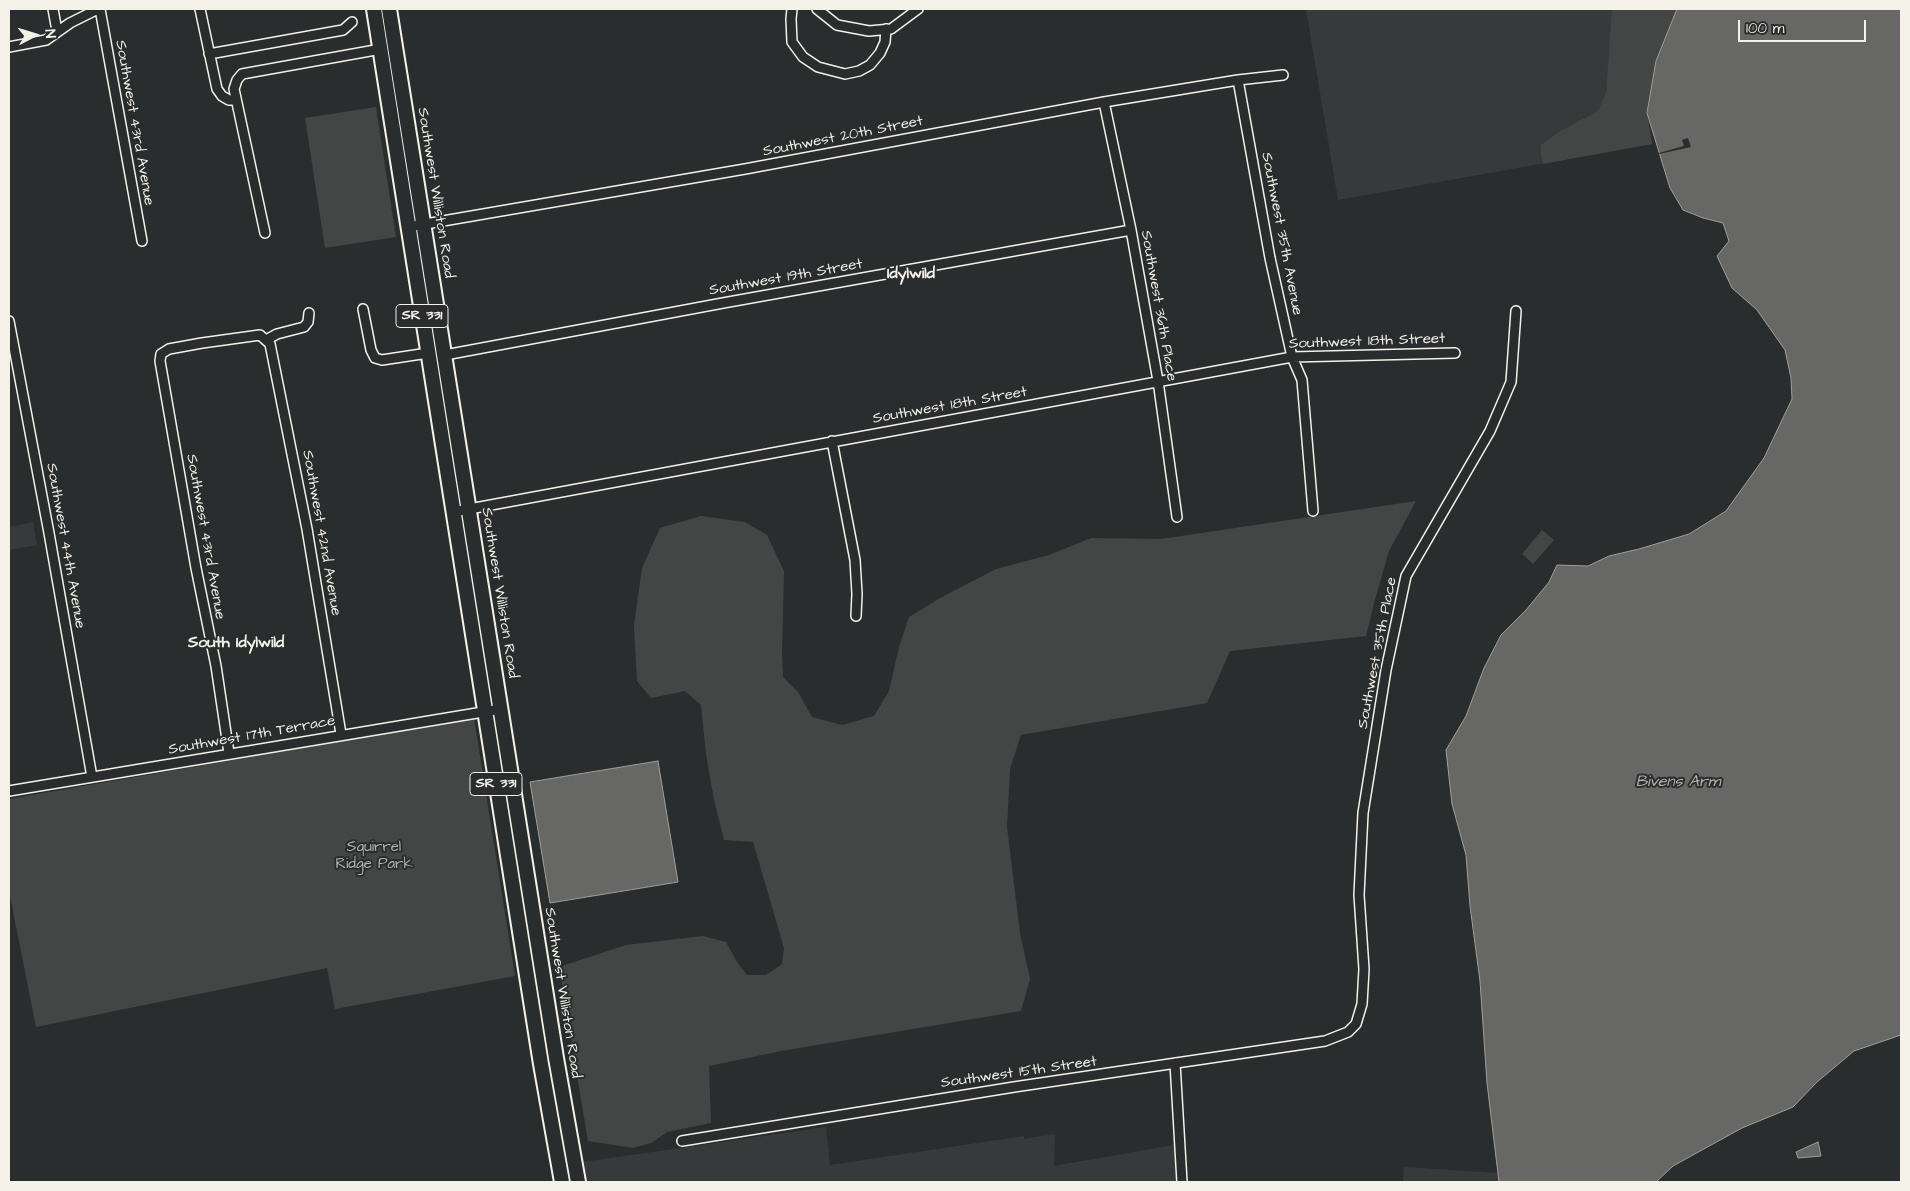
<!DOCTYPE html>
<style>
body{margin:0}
#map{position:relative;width:1910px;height:1191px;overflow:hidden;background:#2a2d2e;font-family:"Architects Daughter",sans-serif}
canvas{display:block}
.frame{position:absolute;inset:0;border:10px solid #f4f1e8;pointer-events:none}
.north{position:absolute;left:10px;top:10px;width:50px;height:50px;-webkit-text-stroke:4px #2a2d2e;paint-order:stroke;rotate:85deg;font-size:14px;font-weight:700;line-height:20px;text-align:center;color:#f4f1e8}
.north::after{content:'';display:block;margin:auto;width:18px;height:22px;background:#f4f1e8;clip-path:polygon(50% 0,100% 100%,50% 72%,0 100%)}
.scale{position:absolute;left:1738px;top:20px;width:128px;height:22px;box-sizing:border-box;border:2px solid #f4f1e8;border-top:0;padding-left:6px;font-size:15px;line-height:18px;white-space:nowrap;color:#f4f1e8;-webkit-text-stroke:4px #2a2d2e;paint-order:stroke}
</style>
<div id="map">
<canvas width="1910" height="1191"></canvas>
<div class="frame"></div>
<div class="north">N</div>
<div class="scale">100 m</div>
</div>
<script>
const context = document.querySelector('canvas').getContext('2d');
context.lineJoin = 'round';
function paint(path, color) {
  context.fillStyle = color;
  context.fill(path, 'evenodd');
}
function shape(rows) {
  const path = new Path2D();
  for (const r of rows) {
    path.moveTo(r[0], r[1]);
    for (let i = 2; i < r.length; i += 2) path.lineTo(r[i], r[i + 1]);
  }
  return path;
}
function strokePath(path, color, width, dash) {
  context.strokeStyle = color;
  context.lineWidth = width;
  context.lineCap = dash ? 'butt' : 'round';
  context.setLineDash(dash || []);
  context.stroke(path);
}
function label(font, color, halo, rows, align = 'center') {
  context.font = font + ' "Architects Daughter",sans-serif';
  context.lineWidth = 4;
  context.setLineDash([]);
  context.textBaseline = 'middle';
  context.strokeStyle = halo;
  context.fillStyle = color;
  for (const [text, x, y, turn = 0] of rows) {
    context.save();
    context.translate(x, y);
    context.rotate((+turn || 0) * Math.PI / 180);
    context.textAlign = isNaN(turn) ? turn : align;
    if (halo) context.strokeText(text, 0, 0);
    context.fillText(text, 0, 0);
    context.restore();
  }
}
const built = shape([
 [1306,9,1677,9,1656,61,1647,113,1652,144,1338,200],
 [33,522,37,545,9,550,9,527],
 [826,1127,830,1165,1024,1136,1024,1139,1055,1134,1054,1166,1179,1144,1180,1182,586,1182,583,1162],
 [1404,1167,1514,1174,1515,1182,1403,1182]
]);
const green = shape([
 [1612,9,1677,9,1656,61,1647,113,1652,144,1543,164,1541,156,1541,145,1560,131,1598,111,1606,93],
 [376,107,396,237,325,248,305,118],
 [1416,501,1389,551,1374,603,1366,636,1230,651,1207,703,1021,735,1010,769,1007,827,1020,933,1030,979,1021,1011,781,1051,709,1066,711,1123,667,1132,651,1143,633,1148,588,1141,559,967,626,945,703,936,726,942,737,962,747,975,766,975,782,964,784,948,753,842,724,840,714,800,706,754,701,705,685,691,651,698,637,681,634,625,642,568,660,528,701,516,745,522,767,535,784,571,782,653,783,677,798,692,812,717,842,725,874,716,889,691,899,647,909,617,940,598,996,569,1049,555,1091,538,1161,539],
 [1542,530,1554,540,1533,564,1522,554],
 [474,718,515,976,335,1009,327,968,36,1027,9,891,9,799]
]);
const water = shape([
 [1677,9,1901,9,1901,1035,1854,1051,1817,1082,1793,1107,1742,1128,1673,1166,1656,1182,1499,1182,1487,1083,1480,981,1470,906,1466,855,1452,804,1446,750,1466,716,1484,668,1501,635,1526,610,1549,582,1557,565,1588,566,1609,556,1639,549,1689,534,1726,511,1764,458,1792,399,1791,378,1785,350,1757,310,1732,288,1717,256,1729,241,1723,223,1703,218,1683,210,1670,188,1647,113,1656,61,1677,9],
 [658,761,678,882,550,903,530,782,658,761],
 [1818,1142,1821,1156,1798,1158,1796,1152,1818,1142]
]);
const pier = shape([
 [1688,138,1691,147,1659,154,1659,153,1684,146,1682,140]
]);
const minor = shape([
 [53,9,57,31],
 [100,9,142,241],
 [200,9,217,89,222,96,229,100,236,100],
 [792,9,791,19,792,42,803,57,818,67,845,74,859,71,870,65,880,53,885,42,886,29],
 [817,9,837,25,869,31,891,29,918,9],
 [9,47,46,40,70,23,98,9],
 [209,54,343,30,352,22],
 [1238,80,1270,258,1292,357,1302,380,1313,511],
 [1104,102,1131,230,1158,381,1177,517],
 [408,227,745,169,1104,102,1238,80,1283,75],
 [265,233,234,89,237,80,242,74,381,49],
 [363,309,371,350,375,358,382,360,428,353],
 [9,321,49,533,92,777],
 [266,340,277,334,304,327,308,322,309,313],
 [445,355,723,303,1131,230],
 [832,441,855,560,857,594,856,616],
 [453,512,1292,357,1455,353],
 [229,753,216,666,196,568,160,361,161,354,169,349,202,343,260,335,270,344,307,529,341,734],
 [9,791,501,709],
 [1175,1063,1182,1182],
 [682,1141,1014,1087,1325,1041,1348,1032,1356,1024,1362,1004,1364,969,1359,895,1363,813,1386,670,1406,576,1490,431,1511,382,1516,311]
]);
const trunk = shape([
 [374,9,541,1064,562,1182],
 [389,9,556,1058,578,1182]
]);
const shields = [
 [422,316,52],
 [496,784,52]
];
const shieldNames = [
 ["SR 331",422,316],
 ["SR 331",496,784]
];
const streetNames = [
 ["Southwest 43rd Avenue",134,123,80],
 ["Southwest 20th Street",843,137,-11],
 ["Southwest Williston Road",435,193,81],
 ["Southwest 35th Avenue",1281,234,79],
 ["Southwest 19th Street",786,278,-10],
 ["Southwest 36th Place",1158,306,80],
 ["Southwest 18th Street",1367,342,-2],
 ["Southwest 18th Street",950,406,-10],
 ["Southwest 42nd Avenue",321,533,80],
 ["Southwest 43rd Avenue",205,537,80],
 ["Southwest 44th Avenue",65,546,80],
 ["Southwest Williston Road",499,593,81],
 ["Southwest 35th Place",1378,653,-79],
 ["Southwest 17th Terrace",252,736,-10],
 ["Southwest Williston Road",562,993,81],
 ["Southwest 15th Street",1019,1073,-8]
];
const parkNames = [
 ["Squirrel",374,848],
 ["Ridge Park",374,865]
];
const neighbourhoodNames = [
 ["Idylwild",911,275],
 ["South Idylwild",236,644]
];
const waterNames = [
 ["Bivens Arm",1678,783]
];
paint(built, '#373a3a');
paint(green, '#444645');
paint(water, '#676866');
strokePath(water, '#9f9f9a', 1);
paint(pier, '#2a2d2e');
strokePath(minor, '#f4f1e8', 12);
strokePath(trunk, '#f4f1e8', 18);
strokePath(minor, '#2a2d2e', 9);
strokePath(trunk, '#2a2d2e', 14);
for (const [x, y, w] of shields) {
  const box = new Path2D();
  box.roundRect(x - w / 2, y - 11.5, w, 23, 4);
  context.fillStyle = '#2a2d2e';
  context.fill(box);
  strokePath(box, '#f4f1e8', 1);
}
label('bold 14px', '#f4f1e8', null, shieldNames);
label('15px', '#f4f1e8', '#2a2d2e', streetNames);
label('15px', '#b6b5af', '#2a2d2e', parkNames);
label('bold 16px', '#f4f1e8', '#2a2d2e', neighbourhoodNames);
label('italic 16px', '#b5b3ae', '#2a2d2e', waterNames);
</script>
